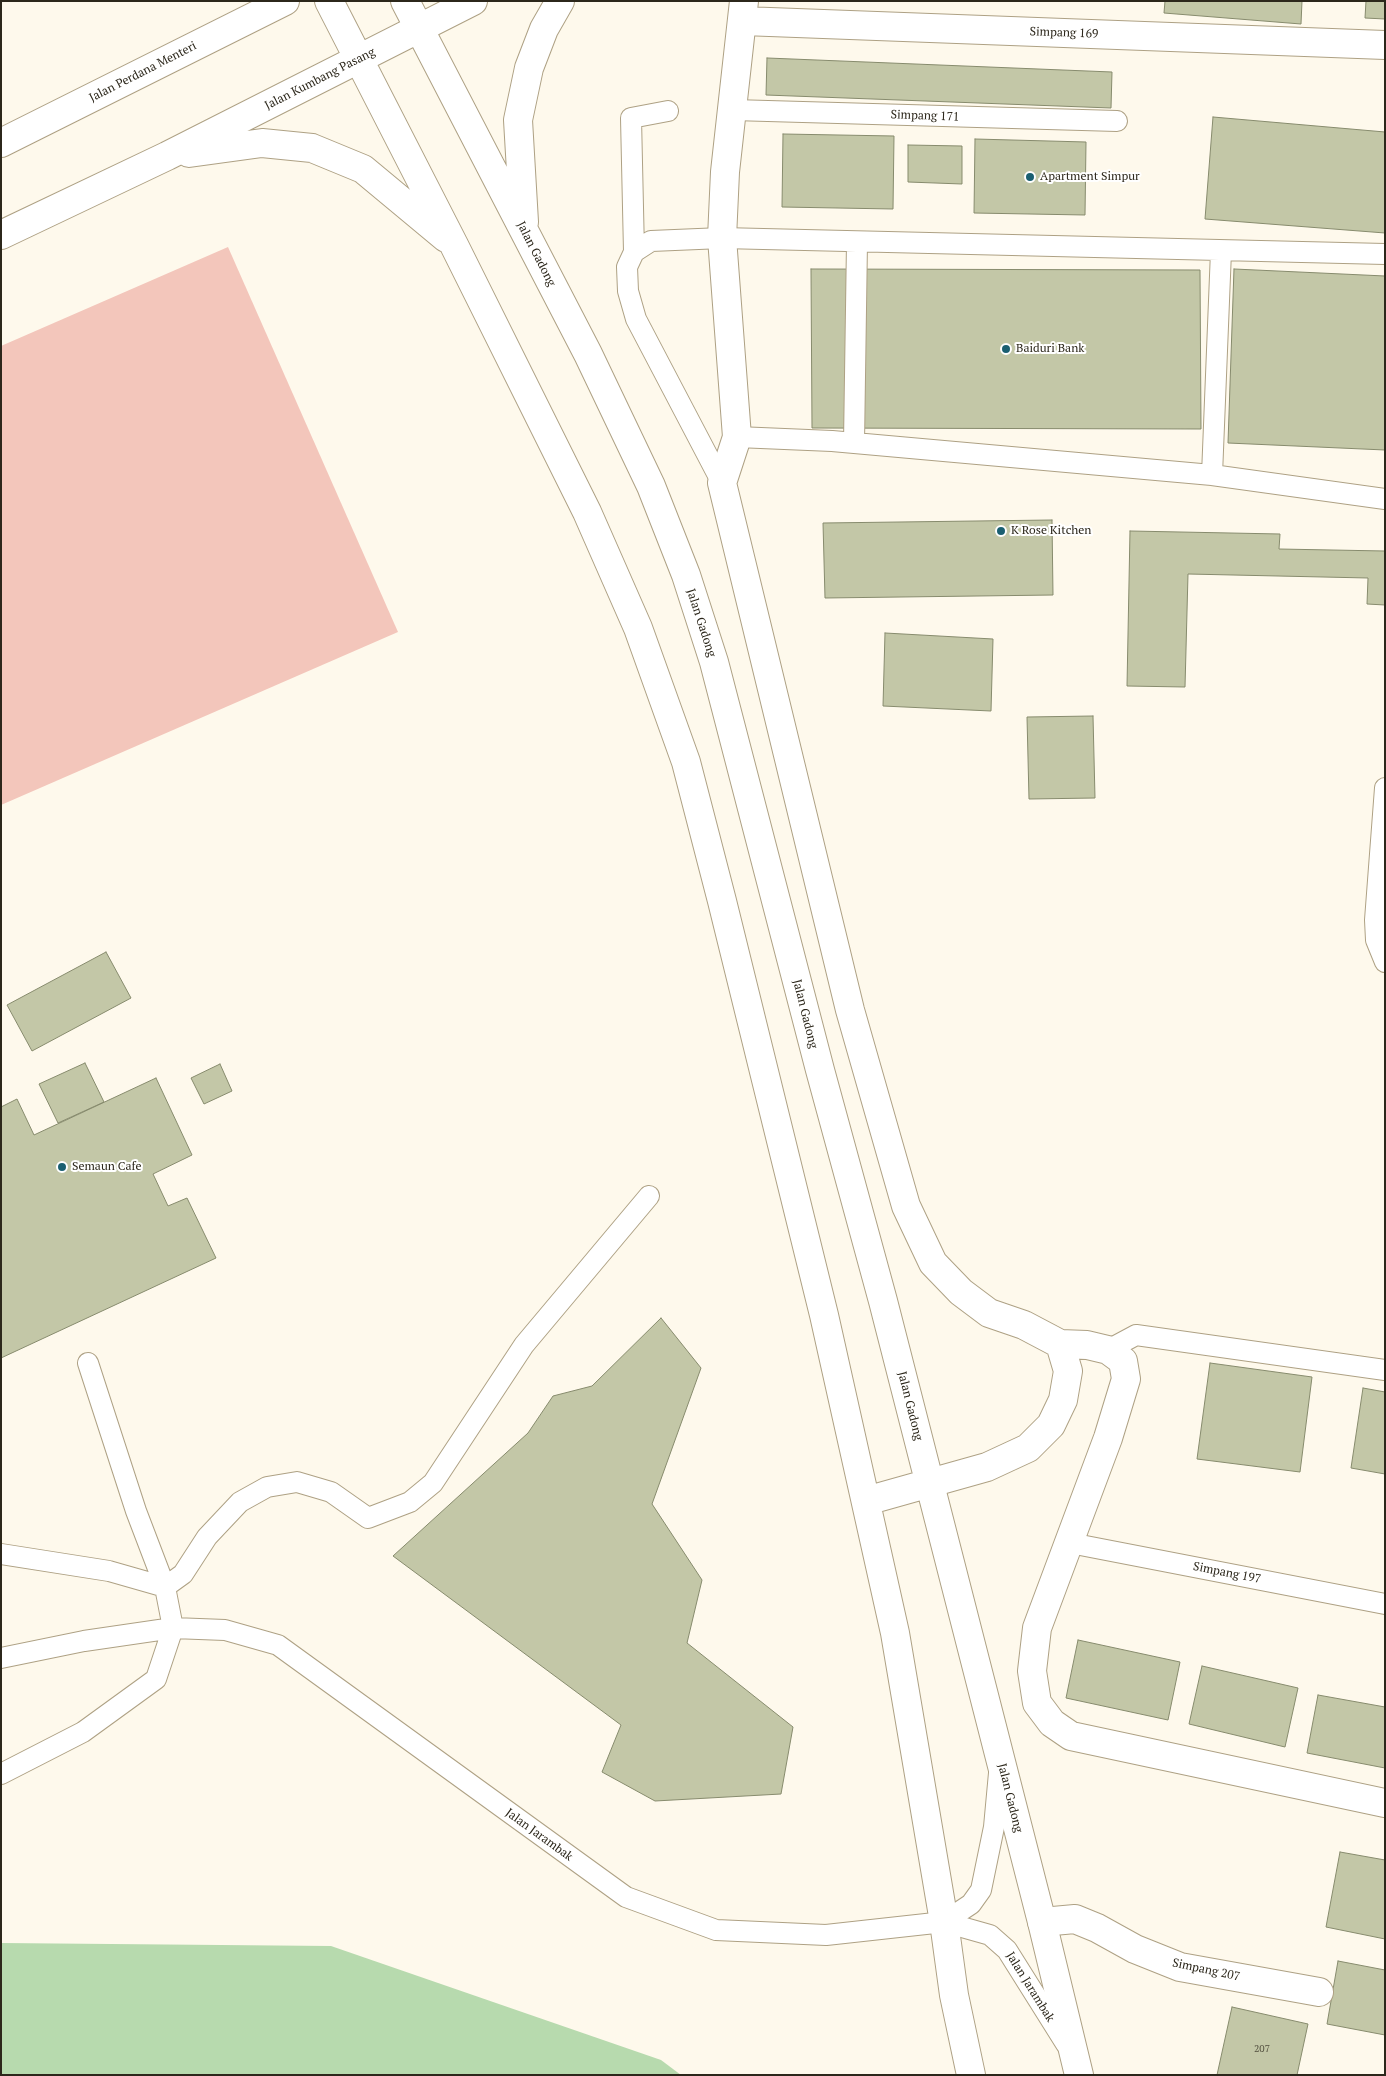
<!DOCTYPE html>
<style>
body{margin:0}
#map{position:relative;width:1386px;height:2076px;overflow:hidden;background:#fef9ec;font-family:"PT Serif",serif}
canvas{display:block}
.frame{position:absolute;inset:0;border:2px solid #2c271b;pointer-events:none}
</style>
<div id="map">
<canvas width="1386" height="2076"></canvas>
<div class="frame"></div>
</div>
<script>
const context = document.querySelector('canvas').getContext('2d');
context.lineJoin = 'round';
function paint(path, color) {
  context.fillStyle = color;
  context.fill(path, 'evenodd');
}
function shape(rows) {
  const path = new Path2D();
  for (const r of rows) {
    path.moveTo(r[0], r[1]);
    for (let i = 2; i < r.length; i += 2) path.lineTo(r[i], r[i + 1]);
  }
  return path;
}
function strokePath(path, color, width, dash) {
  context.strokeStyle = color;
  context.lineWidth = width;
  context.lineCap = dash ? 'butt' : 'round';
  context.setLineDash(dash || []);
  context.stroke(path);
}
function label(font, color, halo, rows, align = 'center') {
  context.font = font + ' "PT Serif",serif';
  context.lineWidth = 4;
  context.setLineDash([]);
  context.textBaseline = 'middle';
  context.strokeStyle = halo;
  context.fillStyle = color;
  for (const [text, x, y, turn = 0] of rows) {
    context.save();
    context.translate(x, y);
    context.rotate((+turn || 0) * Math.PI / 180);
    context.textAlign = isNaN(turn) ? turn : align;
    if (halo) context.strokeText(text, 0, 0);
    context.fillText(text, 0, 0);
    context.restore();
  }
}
const green = shape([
 [228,247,398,632,1,805,1,346]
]);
const water = shape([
 [1,1943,331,1946,661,2060,681,2075,1,2075]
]);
const building = shape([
 [1165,1,1302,1,1301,24,1164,13,1165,1],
 [1366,1,1385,1,1385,19,1365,18,1366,1],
 [767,58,1112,72,1111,108,766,95,767,58],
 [1213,117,1385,132,1385,233,1205,219,1213,117],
 [783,134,894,136,893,209,782,207,783,134],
 [975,139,1086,142,1085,215,974,213,975,139],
 [908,145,962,146,962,184,908,182,908,145],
 [811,269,1200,270,1201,429,812,428,811,269],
 [1234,269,1385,276,1385,450,1228,443,1234,269],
 [1052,520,1053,595,825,598,823,523,1052,520],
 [1130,531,1280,534,1279,549,1385,551,1385,605,1367,604,1368,578,1188,574,1185,687,1127,686,1130,531],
 [885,633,993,639,991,711,883,706,885,633],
 [1093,716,1095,798,1029,799,1027,717,1093,716],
 [106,952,131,998,32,1051,7,1005,106,952],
 [85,1063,104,1102,58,1123,39,1084,85,1063],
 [220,1064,232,1091,204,1104,191,1078,220,1064],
 [156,1078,192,1155,153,1174,168,1206,187,1198,216,1258,1,1358,1,1107,17,1099,34,1135,156,1078],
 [661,1318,701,1368,652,1504,702,1580,687,1643,793,1727,781,1794,655,1801,602,1772,621,1725,393,1556,528,1433,553,1396,592,1386,661,1318],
 [1210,1363,1312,1377,1300,1472,1197,1459,1210,1363],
 [1363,1388,1385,1392,1385,1474,1351,1468,1363,1388],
 [1078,1640,1180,1662,1168,1720,1066,1698,1078,1640],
 [1202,1666,1298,1688,1285,1747,1189,1724,1202,1666],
 [1318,1695,1385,1707,1385,1768,1307,1753,1318,1695],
 [1340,1852,1385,1860,1385,1939,1326,1927,1340,1852],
 [1338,1961,1385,1970,1385,2035,1327,2024,1338,1961],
 [1232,2007,1308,2024,1297,2075,1217,2075,1232,2007]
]);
const lane = shape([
 [733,110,1117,121],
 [634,252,631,118,668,111],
 [737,437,832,441,1212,475,1385,499],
 [854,443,857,242],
 [1212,475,1221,251],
 [722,483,636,319,628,291,627,267,634,252,651,241,722,238,1385,254],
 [1385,788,1375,920,1376,940,1385,962],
 [1108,1350,1136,1335,1385,1370],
 [1070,1543,1385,1604],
 [1,1554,109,1571,165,1587,183,1574,207,1537,240,1502,267,1487,297,1482,331,1492,368,1518,410,1502,433,1483,524,1345,649,1196],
 [1,1658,84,1641,173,1628,225,1630,278,1645,626,1897,716,1930,826,1935,944,1922,990,1935,1007,1950,1066,2044],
 [1,1774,83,1732,156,1679,173,1628,165,1587,136,1511,88,1363],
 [944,1922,971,1904,981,1890,994,1827,999,1773]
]);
const street = shape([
 [744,1,725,172,722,238,737,437,722,483,850,1010,906,1206,933,1263,961,1292,989,1313,1024,1325,1060,1344,1068,1371,1063,1400,1051,1425,1028,1448,987,1467,930,1483],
 [743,21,1385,45],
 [1060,1344,1087,1345,1108,1350,1123,1361,1126,1379,1108,1438,1037,1628,1032,1671,1037,1703,1052,1723,1071,1736,1385,1803],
 [1042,1922,1075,1919,1097,1928,1135,1949,1180,1967,1319,1992]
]);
const primary = shape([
 [329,1,454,245,587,512,638,628,686,762,722,901,824,1315,895,1633,944,1922,954,1995,971,2075],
 [405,1,588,354,651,486,686,575,714,662,820,1070,883,1301,1042,1922,1079,2075],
 [1,143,285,1],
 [189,153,262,143,312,148,363,169,446,238],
 [524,222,518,120,529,68,544,29,560,1],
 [1,235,167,156,473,1],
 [866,1501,930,1483]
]);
const markers = [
 [1030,177,5,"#1a5f71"],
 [1006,349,5,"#1a5f71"],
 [1001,531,5,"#1a5f71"],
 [62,1167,5,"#1a5f71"]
];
const numberNames = [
 ["207",1262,2049]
];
const streetNames = [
 ["Simpang 169",1064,33,2],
 ["Jalan Perdana Menteri",143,72,-27],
 ["Jalan Kumbang Pasang",320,79,-27],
 ["Simpang 171",925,116,2],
 ["Jalan Gadong",536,254,63],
 ["Jalan Gadong",701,623,72],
 ["Jalan Gadong",805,1014,76],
 ["Jalan Gadong",910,1406,76],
 ["Simpang 197",1227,1573,11],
 ["Jalan Gadong",1010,1798,76],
 ["Jalan Jarambak",539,1835,36],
 ["Simpang 207",1206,1970,12],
 ["Jalan Jarambak",1030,1987,58]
];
const poiNames = [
 ["Apartment Simpur",1040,177],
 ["Baiduri Bank",1016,349],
 ["K Rose Kitchen",1011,531],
 ["Semaun Cafe",72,1167]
];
paint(green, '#f3c6bb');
paint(water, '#b7daae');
paint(building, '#c3c7a7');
strokePath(building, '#878b6d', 1);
strokePath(lane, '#aea184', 22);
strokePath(street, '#aea184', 30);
strokePath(primary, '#aea184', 30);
strokePath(lane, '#fff', 20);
strokePath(street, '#fff', 28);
strokePath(primary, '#fff', 28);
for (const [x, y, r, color] of markers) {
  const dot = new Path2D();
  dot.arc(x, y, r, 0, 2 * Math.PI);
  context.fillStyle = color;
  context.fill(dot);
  strokePath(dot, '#fff', 2);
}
label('10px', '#524f3e', null, numberNames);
label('12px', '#2c271b', '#fff', streetNames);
label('12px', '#2c271b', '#fff', poiNames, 'left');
</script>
